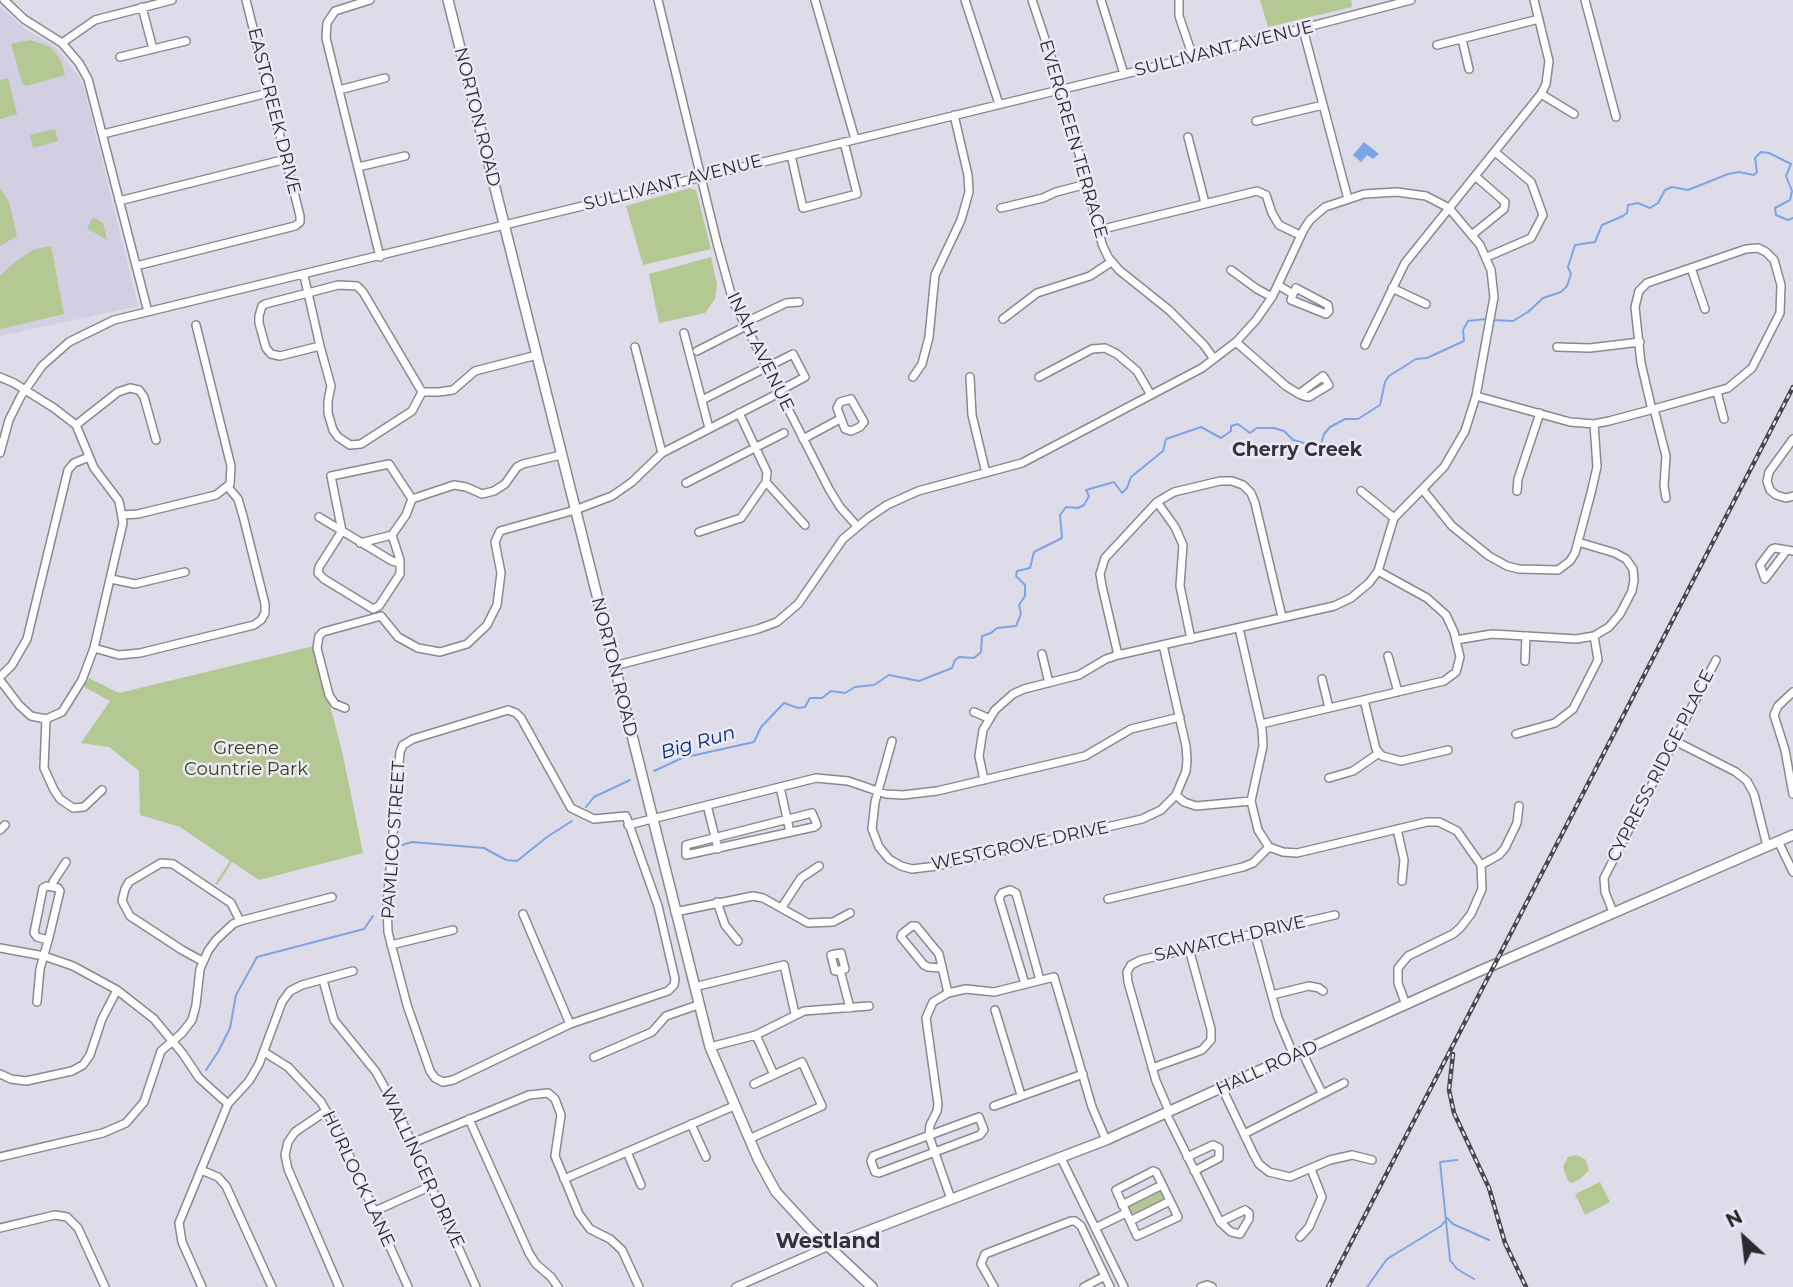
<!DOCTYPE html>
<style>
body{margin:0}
#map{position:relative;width:1793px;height:1287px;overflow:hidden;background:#dedce9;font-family:Montserrat,sans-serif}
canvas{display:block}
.north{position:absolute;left:1709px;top:1203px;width:70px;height:70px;-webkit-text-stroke:5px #ebe9f6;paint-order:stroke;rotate:333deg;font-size:19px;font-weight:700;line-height:28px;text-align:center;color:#2b2b2f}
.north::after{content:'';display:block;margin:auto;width:24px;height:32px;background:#2b2b2f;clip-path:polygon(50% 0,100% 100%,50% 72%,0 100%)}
</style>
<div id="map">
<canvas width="1793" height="1287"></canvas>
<div class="north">N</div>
</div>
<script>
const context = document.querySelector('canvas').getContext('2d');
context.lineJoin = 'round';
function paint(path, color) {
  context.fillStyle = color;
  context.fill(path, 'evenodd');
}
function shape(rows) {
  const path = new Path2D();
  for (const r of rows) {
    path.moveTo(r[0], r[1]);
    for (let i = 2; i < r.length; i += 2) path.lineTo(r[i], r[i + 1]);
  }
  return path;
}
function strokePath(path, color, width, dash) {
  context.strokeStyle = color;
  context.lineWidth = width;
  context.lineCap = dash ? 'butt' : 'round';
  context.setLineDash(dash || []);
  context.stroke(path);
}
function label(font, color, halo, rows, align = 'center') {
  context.font = font + ' Montserrat,sans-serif';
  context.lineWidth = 5;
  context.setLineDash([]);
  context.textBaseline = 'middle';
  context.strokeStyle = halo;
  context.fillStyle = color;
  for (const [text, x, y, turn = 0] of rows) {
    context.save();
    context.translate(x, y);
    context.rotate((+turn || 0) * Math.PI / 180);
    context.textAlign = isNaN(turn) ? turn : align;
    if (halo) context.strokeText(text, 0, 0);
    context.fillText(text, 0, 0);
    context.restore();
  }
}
const built = shape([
 [0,7,25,29,57,48,78,75,84,88,138,306,0,336]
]);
const green = shape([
 [1260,0,1351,0,1352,7,1268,27],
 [30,40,51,47,61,61,65,75,26,86,22,83,11,44],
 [8,78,17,114,0,119,0,80],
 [55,129,58,141,33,148,30,135],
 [0,188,9,202,17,236,0,246],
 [690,188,696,190,711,249,643,265,626,206],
 [93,217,103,223,107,240,87,228],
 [51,246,64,314,0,329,0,276,16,261,35,249],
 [711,257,717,284,715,299,705,313,659,323,649,274],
 [314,646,342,751,363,853,259,880,232,862,217,885,215,884,230,861,180,827,140,815,139,771,109,747,81,743,110,701,84,687,89,678,119,693],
 [1577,1155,1586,1160,1589,1170,1580,1179,1572,1183,1568,1181,1563,1167,1568,1157],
 [1600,1182,1610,1202,1585,1215,1575,1194],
 [1155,1191,1162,1192,1163,1201,1141,1213,1131,1213,1129,1209,1131,1203]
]);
const water = shape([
 [1364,142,1379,154,1373,159,1367,155,1361,162,1353,155]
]);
const stream = shape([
 [1492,320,1513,321,1528,312,1543,298,1561,292,1567,286,1571,274,1568,267,1575,245,1595,242,1602,225,1623,216,1627,213,1628,205,1638,203,1650,208,1658,203,1665,190,1672,187,1688,190,1728,174,1739,172,1754,175,1757,172,1755,158,1761,152,1769,153,1791,164,1786,176,1792,191,1790,200,1775,208,1776,215,1788,220,1793,218],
 [654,771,682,758,754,742,761,727,784,703,798,708,805,707,810,698,822,698,831,691,845,693,855,687,874,685,889,675,919,681,952,668,955,660,959,657,974,658,981,652,982,636,991,633,997,628,1016,626,1021,614,1019,605,1025,596,1025,585,1016,576,1017,571,1030,568,1034,552,1062,538,1060,515,1066,507,1078,508,1084,505,1089,496,1086,490,1114,482,1122,493,1127,488,1131,477,1163,451,1166,439,1201,427,1221,438,1231,431,1231,426,1238,424,1250,433,1257,428,1274,428,1284,431,1293,440,1315,446,1321,444,1324,434,1330,427,1345,419,1358,419,1380,405,1385,382,1389,376,1416,359,1427,358,1464,341,1463,330,1468,321,1486,319],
 [586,807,594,797,630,780],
 [402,845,412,842,484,848,506,860,517,861,547,837,572,821],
 [206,1070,218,1052,230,1028,236,995,257,957,364,929,373,916],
 [1457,1160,1440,1162,1450,1260,1457,1269,1474,1279],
 [1447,1218,1453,1224,1489,1240],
 [1367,1287,1387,1259,1441,1226,1445,1221]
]);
const minor = shape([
 [4,0,24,19,62,43,79,63,88,79,148,312],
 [370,0,335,11,327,23,326,38,380,257],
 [658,0,717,243,733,301,829,489,840,507,857,526],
 [815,0,855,139],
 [965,0,999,104],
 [1032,0,1065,99,1102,244,1108,257,1119,270,1169,310,1204,345,1214,359],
 [1101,0,1124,74],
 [1179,0,1179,16,1193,57],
 [1585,0,1616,117],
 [142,7,153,49],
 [1303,29,1348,199],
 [1462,39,1469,69],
 [62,43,95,20,172,0],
 [1437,45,1539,19],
 [120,57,186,41],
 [339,90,385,78],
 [1541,94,1574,114],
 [1256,121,1323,105],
 [103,134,268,93],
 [1188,137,1205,203],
 [791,155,803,208,857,194,844,142],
 [358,167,405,156],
 [119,201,286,159],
 [1001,208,1043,198,1056,192,1087,184],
 [1099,230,1257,191,1266,195,1272,213,1279,225,1300,235],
 [1473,234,1504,209,1505,202,1475,176],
 [1487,257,1531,238,1543,215,1531,182,1495,152],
 [136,266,295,226,300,222,300,216,246,0],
 [1691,268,1705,309],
 [1231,270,1257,289,1272,297],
 [304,276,308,293,320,346,331,386,328,401,328,413,333,430,338,437,350,445,361,444,412,411,422,392,363,292,357,286,338,285,308,293,265,304,262,306,259,316,259,323,266,348,271,354,280,356,320,346],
 [1278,285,1293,294,1291,300,1326,314,1329,311,1328,305,1296,288,1293,294],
 [1392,288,1426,304],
 [1003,319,1037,293,1090,276,1111,262],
 [744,323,786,303,799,302],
 [684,333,709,428],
 [1236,342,1286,386,1299,394,1304,396,1309,397,1329,385,1323,376,1299,394],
 [1365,345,1405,263,1541,94,1546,84,1549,61,1534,0],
 [635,347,662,453],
 [1557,347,1590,348,1640,342],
 [697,351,746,326],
 [0,377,14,383,54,408,76,425,94,468,119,501,123,523,94,648,82,680,62,712,46,719,31,716,19,705,0,680],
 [913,377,922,364,929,337,935,275,961,220,969,192,968,175,954,115],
 [970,377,972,415,986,473],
 [1039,377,1092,349,1105,348,1117,354,1137,371,1151,395],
 [422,392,439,392,453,390,475,371,537,355],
 [1717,392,1724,419],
 [1476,396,1570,422,1594,424,1609,421,1654,409,1728,388,1752,368,1780,313,1781,285,1774,260,1766,252,1758,248,1746,249,1647,283,1639,291,1635,307,1641,363,1652,410],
 [851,399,864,422,860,427,851,431,845,429,837,408,840,402,851,399],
 [702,400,793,354,805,377,779,391],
 [1654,409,1666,456,1664,486,1666,498],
 [76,425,118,392,130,388,139,390,144,397,156,440],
 [803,439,840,419],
 [1793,439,1769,472,1767,481,1770,490,1776,495,1786,498,1793,496],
 [0,453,9,420,21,396,42,366,69,342,114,320,1166,64,1411,0],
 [766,482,805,525],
 [686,483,784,433],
 [1423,490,1452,526,1489,556,1507,566,1519,569,1558,570,1570,561,1575,553,1591,493,1597,467,1594,424],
 [1361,491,1394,518],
 [1517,491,1518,479,1540,413],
 [412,499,454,485,466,487,482,494,494,491,505,484,517,467,523,464,561,455],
 [1157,502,1175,527,1183,545,1180,586,1191,639],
 [122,515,138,514,216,495,230,484,231,466,196,325],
 [319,517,392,561,400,563],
 [342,531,319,567,318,573,324,579,373,609,379,606,400,574,400,560,392,535],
 [342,531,331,476,389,464,412,499],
 [699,532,741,518,766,482,767,472,739,413],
 [360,543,392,535,406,515,412,499],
 [1787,550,1765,579,1760,565,1772,549,1775,548,1793,551],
 [111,579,135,584,185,572],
 [1239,628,1262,729,1263,746,1251,801,1258,830,1269,847,1283,852,1297,853,1427,822,1439,822,1457,831,1481,865,1482,889,1471,914,1460,928,1453,934,1408,956,1398,968,1398,983,1406,1005],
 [1456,640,1492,634,1576,639,1594,636,1609,627,1620,614,1632,591,1634,580,1633,569,1626,559,1615,553,1578,542],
 [94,648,119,655,140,653,254,625,261,620,265,613,265,604,243,516,238,499,228,487],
 [1042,654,1049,683],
 [1118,655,1102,586,1100,574,1105,558,1157,502,1174,492,1220,481,1232,481,1243,485,1251,493,1255,503,1282,617],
 [1388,656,1398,692],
 [1525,661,1526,636],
 [614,666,758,629,777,622,798,604,843,539,868,518,887,505,918,491,1022,463,1202,368,1236,342,1256,320,1272,297,1304,229,1310,220,1325,207,1364,194,1397,192,1426,196,1449,208,1480,245,1491,270,1494,297,1476,396,1465,431,1444,467,1394,518,1378,571,1369,583,1351,598,1334,606,1118,655,1106,659,1079,675,1024,689,1013,694,995,710,983,730,979,756,984,780],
 [0,677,12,665,27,639,68,470,74,463,89,457],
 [1322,679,1329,708],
 [1793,692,1778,706,1774,715,1785,750,1793,794],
 [1364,700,1376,749,1382,756,1401,761,1448,750],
 [345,708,335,704,329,695,317,648,319,636,323,632,381,616,398,637,418,648,440,652,467,644,487,625,497,605,501,573,495,542,500,531,575,510,612,496,632,482,662,453,779,393],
 [508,710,516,713,521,718,571,808,594,819,626,816,658,906,675,979,674,985,668,991,570,1024,453,1080,443,1082,435,1078,430,1071,407,1005,388,932,387,905,400,752,403,745,413,739,508,710],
 [974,712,988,718],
 [46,719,44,768,54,790,60,799,73,808,84,807,102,790],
 [1261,724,1444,681,1456,672,1460,657,1454,632,1446,615,1427,598,1378,571],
 [1516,734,1555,723,1573,709,1598,660,1594,636],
 [892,741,875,802,872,829,879,847,889,859,901,866,912,869,937,866,1142,819,1161,810,1176,795,1186,771,1187,760,1186,746,1163,645],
 [1675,741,1736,772,1747,781,1754,794,1767,846],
 [1329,778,1353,771,1379,753],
 [780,787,790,832],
 [1176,795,1184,802,1196,806,1251,801],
 [707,805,718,849],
 [812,813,817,825,814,827,686,855,686,845,812,813],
 [628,825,816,778,848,781,886,794,903,795,937,791,1085,756,1131,729,1180,717],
 [1397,829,1404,860,1402,881],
 [0,830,5,825],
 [1778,841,1793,872],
 [1481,865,1499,855,1505,848,1517,823,1519,806],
 [53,887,53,882,66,862],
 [1108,899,1243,867,1253,863,1269,847],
 [717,902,725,925,738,941],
 [782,907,801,878,819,866],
 [675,912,753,896,763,898,808,923,833,922,850,913],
 [1613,912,1605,892,1604,878,1716,660],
 [523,914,570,1024],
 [1255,934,1278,1018,1294,1056],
 [391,945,453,930],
 [0,948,44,956,73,966,117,990,154,1019,183,1054,199,1078,228,1104],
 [841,953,845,969,835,971,831,955,841,953],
 [202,961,182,950,130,916,122,901,125,889,129,882,161,863,173,864,231,903,240,921],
 [941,968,928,967,924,965,901,937,902,934,912,926,916,926,939,954,948,993],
 [840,970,850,1008],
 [323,980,334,1020,376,1072,397,1110,476,1287],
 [1025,984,999,898,1002,893,1010,890,1016,893,1040,980],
 [694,987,784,965,795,1014],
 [1272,995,1309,986,1319,988,1323,991],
 [37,1002,40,969,49,937,60,891,58,888,47,886,43,888,34,933,37,937,48,940],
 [995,1010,1021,1095],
 [756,1035,774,1075],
 [710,1047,756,1035,804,1011,869,1006],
 [264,1052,288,1067,321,1102,341,1137,408,1287],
 [1302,1052,1322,1093],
 [594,1057,652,1032,666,1016,698,1005],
 [1152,1068,1202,1050,1211,1040,1211,1029,1189,949],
 [0,1074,11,1079,26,1081,72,1071,83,1065,90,1055,102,1019,117,990],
 [1222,1088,1253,1153,1259,1164,1269,1172,1290,1177,1330,1160,1352,1155,1372,1160],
 [994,1106,1083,1074],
 [326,1111,295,1132,288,1142,285,1155,288,1169,339,1287],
 [1169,1111,1156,1081,1128,982,1127,972,1131,965,1141,960,1335,915],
 [1166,1113,1220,1222],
 [979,1117,984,1130,980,1135,879,1173,875,1172,871,1161,873,1156,979,1117],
 [469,1119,529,1253,536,1264,551,1277,558,1287],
 [691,1124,706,1157],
 [1244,1134,1344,1083],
 [749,1139,822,1106,802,1062,754,1084],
 [412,1143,529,1095,548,1093,555,1099,561,1115,555,1156,579,1214,590,1229,610,1239,622,1250,639,1287],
 [627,1152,641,1185],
 [0,1157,103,1133,126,1123,144,1102,161,1051,182,1033,192,1020,196,1005,200,969,208,951,216,940,233,924,240,921,332,897],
 [1187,1157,1213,1145,1219,1148,1219,1158,1194,1171],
 [1061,1158,1124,1287],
 [201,1170,218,1177,226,1186,272,1287],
 [1153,1171,1156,1172,1178,1217,1137,1236,1116,1190,1153,1171],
 [564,1179,734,1106],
 [951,1199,929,1136,930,1125,937,1111,938,1104,926,1018,933,1002,948,993,966,989,994,992,1054,977,1092,1107,1106,1140],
 [1122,1205,1162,1185],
 [1245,1210,1249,1213,1249,1219,1240,1234,1231,1232,1220,1222,1245,1210],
 [375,1211,431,1186],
 [1130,1221,1170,1201],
 [0,1228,55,1215,67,1217,78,1228,105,1287],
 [1095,1228,1126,1213],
 [1300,1237,1309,1227,1322,1197,1311,1169],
 [202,1287,182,1242,179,1223,228,1104,249,1081,259,1064,282,1002,290,991,302,985,353,971],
 [736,1287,829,1246],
 [994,1287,981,1264,985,1254,1071,1221,1075,1221,1081,1226,1110,1287],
 [1084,1287,1105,1276],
 [1201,1287,1207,1285,1212,1287]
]);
const major = shape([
 [448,0,710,1047,758,1159,776,1192,811,1230,872,1287],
 [829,1246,1106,1140,1475,973,1793,835]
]);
const rail = shape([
 [1453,1054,1449,1090,1454,1113,1489,1188,1505,1243,1526,1287],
 [1328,1287,1793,387]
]);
const streetNames = [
 ["SULLIVANT AVENUE",1224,49,-14],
 ["EASTCREEK DRIVE",274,111,76],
 ["NORTON ROAD",477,117,76],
 ["EVERGREEN TERRACE",1073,139,74],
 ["SULLIVANT AVENUE",673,183,-14],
 ["INAH AVENUE",760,352,64],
 ["NORTON ROAD",614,667,76],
 ["CYPRESS RIDGE PLACE",1661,766,-63],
 ["PAMLICO STREET",394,840,-86],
 ["WESTGROVE DRIVE",1020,846,-12],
 ["SAWATCH DRIVE",1230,939,-13],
 ["HALL ROAD",1267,1068,-24],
 ["WALLINGER DRIVE",422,1168,65],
 ["HURLOCK LANE",358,1179,65]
];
const parkNames = [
 ["Greene",246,749],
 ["Countrie Park",246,770]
];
const neighbourhoodNames = [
 ["Cherry Creek",1297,450]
];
const waterNames = [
 ["Big Run",698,743,-16]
];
const quarterNames = [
 ["Westland",828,1242]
];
paint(built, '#d2cfe2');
paint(green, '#b3c893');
paint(water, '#7ea5e3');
strokePath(stream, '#7ea5e3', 2);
strokePath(minor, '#898893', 10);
strokePath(major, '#898893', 12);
strokePath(minor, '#fff', 7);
strokePath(major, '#fff', 9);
strokePath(rail, '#47474c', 4.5);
strokePath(rail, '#ebe9f6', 2, [5]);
label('18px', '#2b2b2f', '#ebe9f6', streetNames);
label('18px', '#334410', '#ebe9f6', parkNames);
label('bold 19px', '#34333d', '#ebe9f6', neighbourhoodNames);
label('italic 19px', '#002c72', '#ebe9f6', waterNames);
label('bold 21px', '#34333d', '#ebe9f6', quarterNames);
</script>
